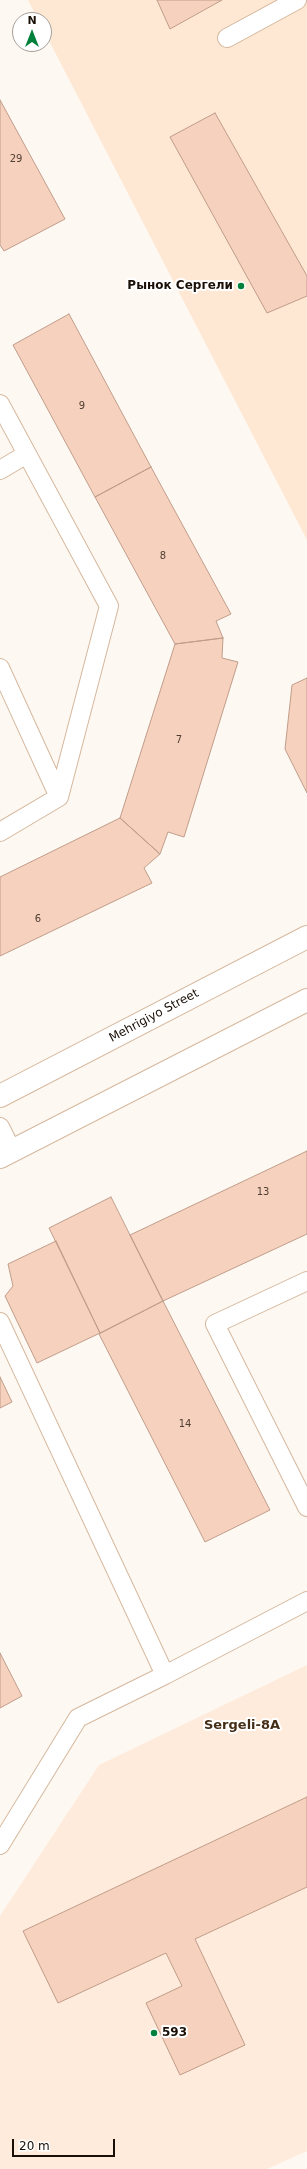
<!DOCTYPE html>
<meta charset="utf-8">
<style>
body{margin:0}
#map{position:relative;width:307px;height:2169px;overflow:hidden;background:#fef8f2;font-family:"DejaVu Sans",sans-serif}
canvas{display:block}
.north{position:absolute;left:12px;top:12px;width:40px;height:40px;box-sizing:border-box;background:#fff;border:1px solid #a39f9b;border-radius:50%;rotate:0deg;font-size:11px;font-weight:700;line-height:16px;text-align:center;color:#190f06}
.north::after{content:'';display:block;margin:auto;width:14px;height:18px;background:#00813b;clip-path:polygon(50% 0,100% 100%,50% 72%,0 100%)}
.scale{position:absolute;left:12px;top:2139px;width:103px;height:18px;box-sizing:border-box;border:2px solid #190f06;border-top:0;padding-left:5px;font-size:12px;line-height:14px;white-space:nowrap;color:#190f06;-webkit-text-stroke:3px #fff;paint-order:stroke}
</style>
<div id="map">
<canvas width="307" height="2169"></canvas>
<div class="north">N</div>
<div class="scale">20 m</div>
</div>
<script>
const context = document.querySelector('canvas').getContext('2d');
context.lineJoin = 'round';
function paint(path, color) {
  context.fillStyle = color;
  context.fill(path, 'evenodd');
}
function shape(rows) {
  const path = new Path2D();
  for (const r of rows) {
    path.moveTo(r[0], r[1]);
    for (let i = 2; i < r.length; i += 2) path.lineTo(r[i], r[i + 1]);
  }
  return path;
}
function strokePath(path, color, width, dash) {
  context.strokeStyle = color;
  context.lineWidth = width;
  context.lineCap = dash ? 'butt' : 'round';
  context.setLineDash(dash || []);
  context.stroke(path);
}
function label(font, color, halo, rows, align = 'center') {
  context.font = font + ' "DejaVu Sans",sans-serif';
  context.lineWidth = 4;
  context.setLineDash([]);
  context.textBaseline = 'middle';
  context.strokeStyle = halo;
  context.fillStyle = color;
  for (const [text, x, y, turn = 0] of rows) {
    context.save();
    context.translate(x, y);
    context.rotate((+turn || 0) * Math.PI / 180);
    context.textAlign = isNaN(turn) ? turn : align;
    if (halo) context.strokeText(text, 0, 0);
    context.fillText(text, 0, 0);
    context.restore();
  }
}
const built = shape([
 [28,0,307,0,307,540,44,31,44,20,38,20]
]);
const education = shape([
 [307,1665,307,2151,267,2169,0,2169,0,1916,99,1765]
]);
const building = shape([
 [157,0,222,0,170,29,157,0],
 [0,100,65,219,4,251,0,245,0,100],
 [215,113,307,276,307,296,267,313,170,137,215,113],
 [69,314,151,467,95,497,13,345,69,314],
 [151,467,231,614,216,621,223,638,175,644,95,497,151,467],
 [223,638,222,658,238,662,184,837,168,832,160,854,120,818,175,644,223,638],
 [307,678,307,793,285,749,292,685,307,678],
 [120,818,160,854,144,868,152,883,0,956,0,877,120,818],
 [307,1151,307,1234,163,1301,130,1235,307,1151],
 [111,1197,163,1301,100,1333,49,1228,111,1197],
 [56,1241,100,1333,37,1363,5,1296,13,1286,8,1264,56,1241],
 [163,1301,270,1510,205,1542,99,1334,163,1301],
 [0,1377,12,1402,0,1408,0,1377],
 [0,1653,22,1696,0,1708,0,1653],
 [307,1797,307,1887,195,1939,245,2045,180,2075,146,2003,182,1986,166,1953,58,2003,23,1931,307,1797]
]);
const lane = shape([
 [227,38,297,0],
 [0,404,109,606,59,797,0,832],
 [0,470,27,454],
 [0,668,59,797],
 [0,1127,12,1151],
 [307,1281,215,1324,307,1507],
 [0,1322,165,1675,78,1718,0,1845],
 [165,1675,307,1601]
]);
const secondary = shape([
 [0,1096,307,937],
 [0,1157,307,1000]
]);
const markers = [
 [241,286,4,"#00813b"],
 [154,2033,4,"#00813b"]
];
const numberNames = [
 ["29",16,159],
 ["9",82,406],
 ["8",163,556],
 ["7",179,740],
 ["6",38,919],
 ["13",263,1192],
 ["14",185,1424]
];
const poiNames = [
 ["Рынок Сергели",233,286],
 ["593",162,2033,"left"]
];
const streetNames = [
 ["Mehrigiyo Street",154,1016,-28]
];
const neighbourhoodNames = [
 ["Sergeli-8A",242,1726]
];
paint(built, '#fee8d4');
paint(education, '#ffebdb');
paint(building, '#f6d1bd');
strokePath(building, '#c09d8a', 1);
strokePath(lane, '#d5b89e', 20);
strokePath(secondary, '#d5b89e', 24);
strokePath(lane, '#fff', 18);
strokePath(secondary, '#fff', 22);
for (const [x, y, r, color] of markers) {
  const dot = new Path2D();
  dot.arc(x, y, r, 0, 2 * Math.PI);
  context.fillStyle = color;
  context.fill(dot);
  strokePath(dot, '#fff', 1.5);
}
label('10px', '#504034', null, numberNames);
label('bold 12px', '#190f06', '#fff', poiNames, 'right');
label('12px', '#190f06', '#fff', streetNames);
label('bold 13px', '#452e17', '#fff', neighbourhoodNames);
</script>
